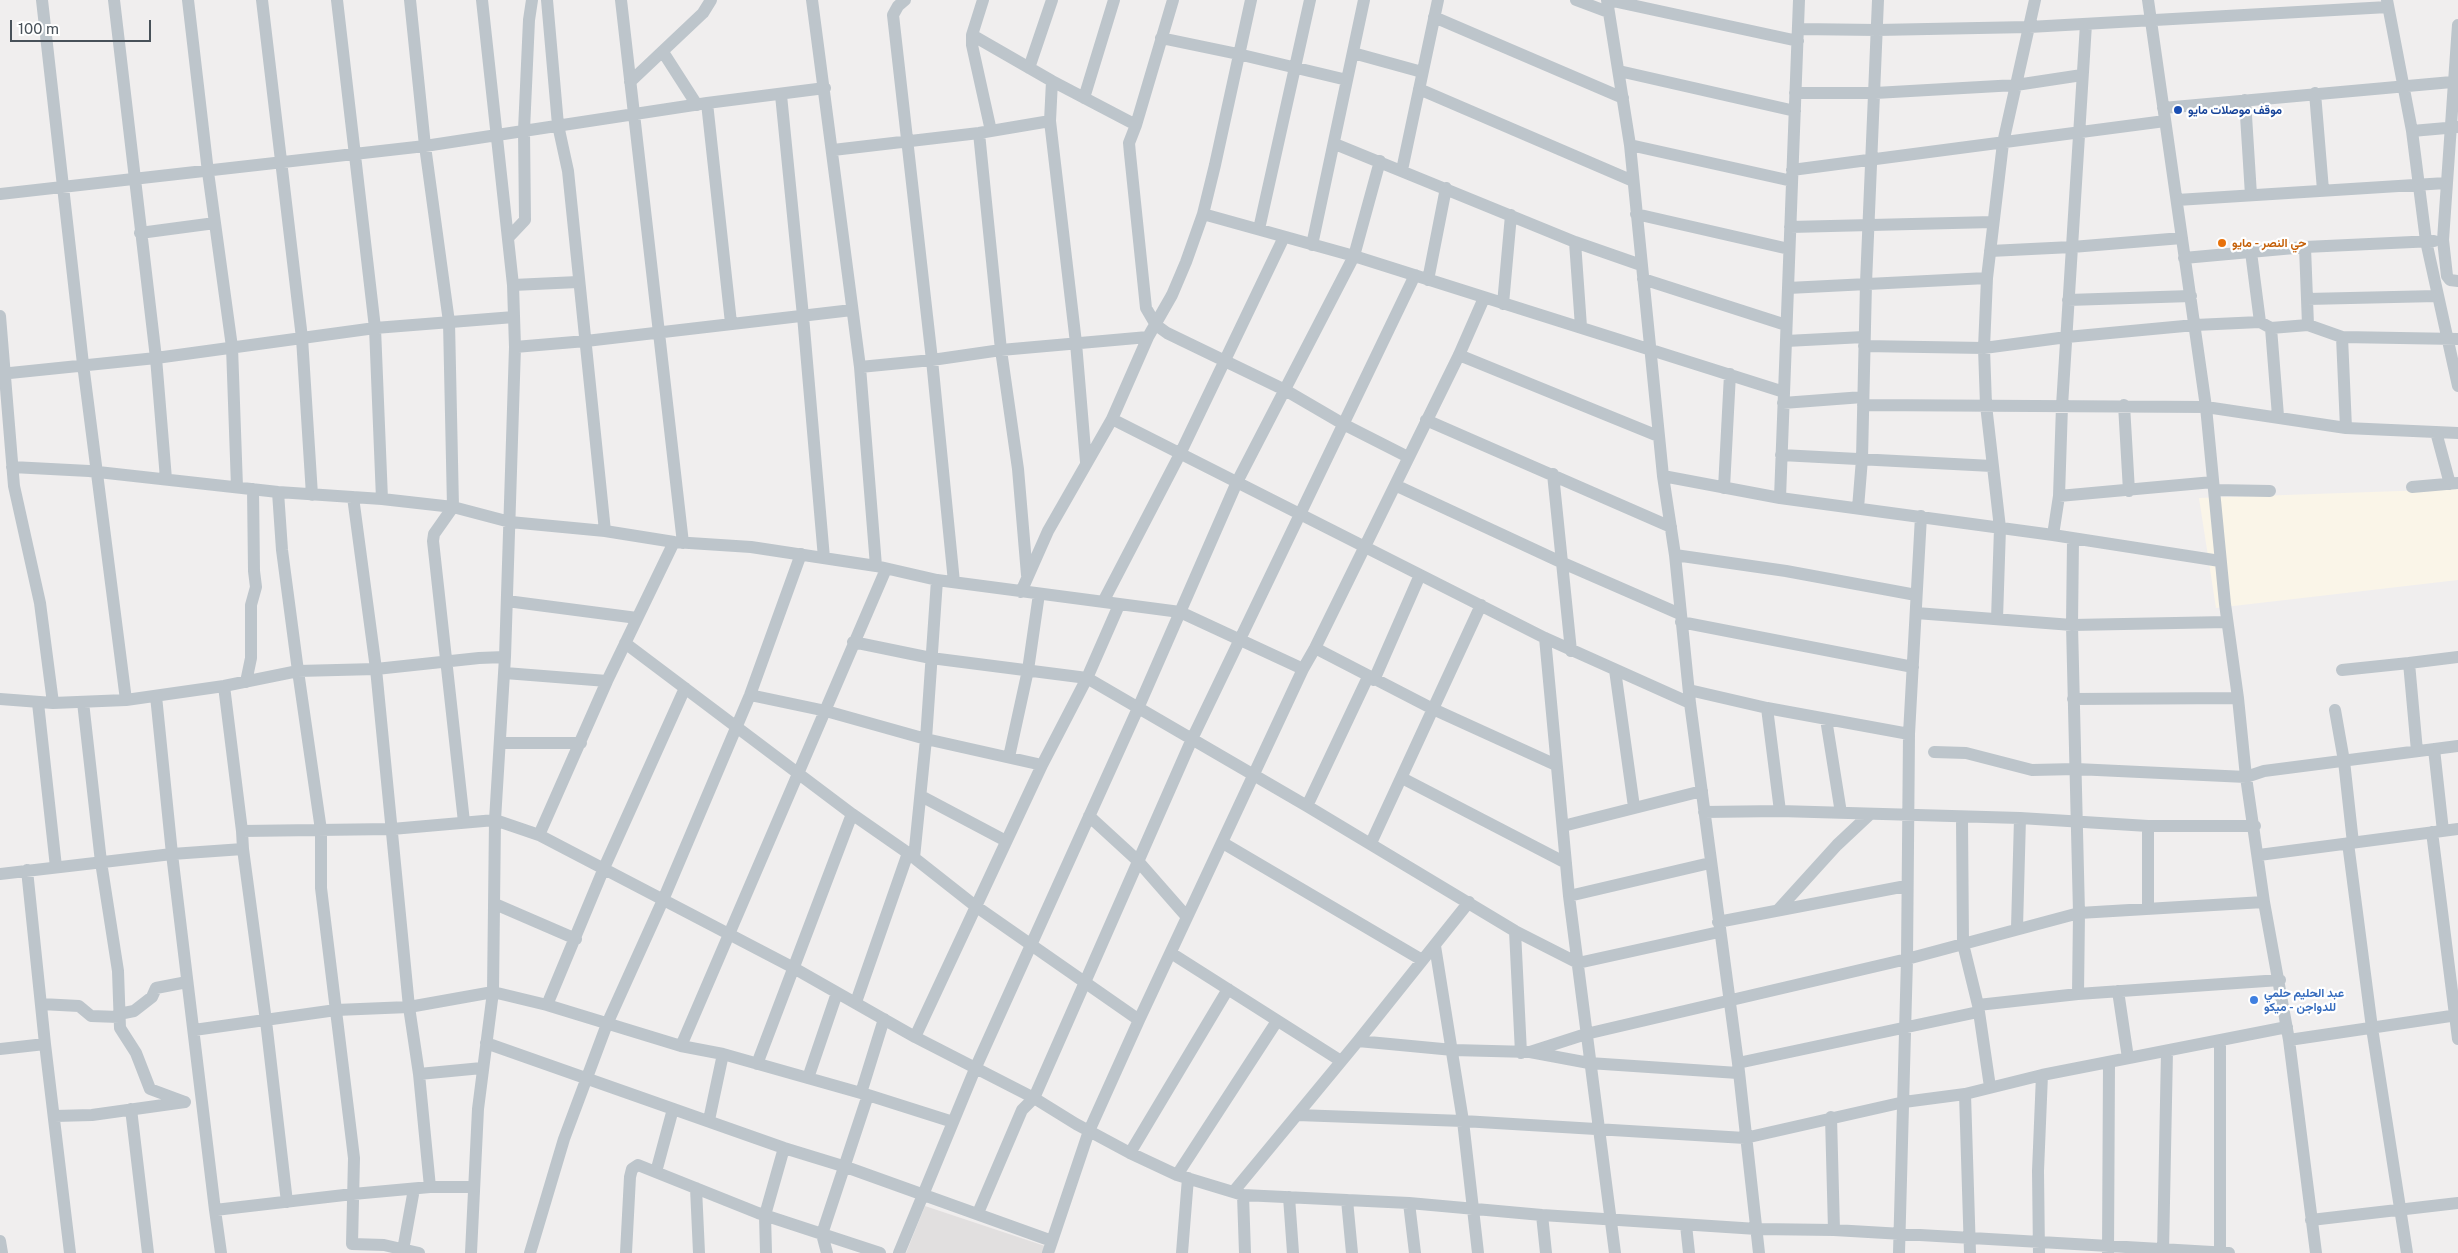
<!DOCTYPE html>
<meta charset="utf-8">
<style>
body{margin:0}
#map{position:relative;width:2458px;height:1253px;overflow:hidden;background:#f0eeee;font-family:"Public Sans",sans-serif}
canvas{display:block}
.scale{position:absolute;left:10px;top:20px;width:141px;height:22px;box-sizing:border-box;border:2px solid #485159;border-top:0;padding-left:6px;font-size:15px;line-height:18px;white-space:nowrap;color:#485159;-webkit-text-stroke:4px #fff;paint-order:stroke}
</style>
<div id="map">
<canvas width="2458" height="1253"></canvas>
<div class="scale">100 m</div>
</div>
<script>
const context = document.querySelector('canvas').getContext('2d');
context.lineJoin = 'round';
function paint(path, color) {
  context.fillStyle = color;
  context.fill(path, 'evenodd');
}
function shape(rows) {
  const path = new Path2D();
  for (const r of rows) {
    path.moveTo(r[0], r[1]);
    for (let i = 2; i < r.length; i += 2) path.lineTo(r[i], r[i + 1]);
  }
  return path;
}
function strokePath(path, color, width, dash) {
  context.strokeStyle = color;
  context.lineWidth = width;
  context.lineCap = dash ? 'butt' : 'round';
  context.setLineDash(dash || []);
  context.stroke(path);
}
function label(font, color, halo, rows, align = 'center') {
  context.font = font + ' "Public Sans",Vazirmatn,sans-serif';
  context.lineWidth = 4.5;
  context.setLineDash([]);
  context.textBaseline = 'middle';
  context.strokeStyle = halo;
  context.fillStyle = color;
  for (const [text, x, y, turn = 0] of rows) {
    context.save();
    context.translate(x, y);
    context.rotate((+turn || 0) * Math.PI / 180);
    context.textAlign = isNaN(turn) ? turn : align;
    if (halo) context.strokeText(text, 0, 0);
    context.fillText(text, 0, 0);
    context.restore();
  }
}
const commercial = shape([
 [2458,489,2458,580,2216,608,2199,498]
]);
const education = shape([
 [925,1206,1048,1247,1045,1253,906,1253]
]);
const minor = shape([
 [42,0,83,364,126,700],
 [114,0,156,358,166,479],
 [188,0,208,172,232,347,237,487],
 [262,0,302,338,312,495],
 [337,0,375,328,382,499],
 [410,0,425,146,449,322,453,507,434,534,433,541,464,822],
 [547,0,558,125,568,171,605,531],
 [621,0,683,543],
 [812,0,860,367,876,566],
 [905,0,898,6,893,15,932,360,954,582],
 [983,0,972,35,972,45,991,131],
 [1576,0,1608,12],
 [1607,0,1630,145,1663,476,1675,555,1690,703,1738,1063,1759,1253],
 [1608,0,1798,41],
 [2148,0,2206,407,2225,604,2238,698,2246,777,2264,902,2289,1040,2316,1253],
 [2387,0,2412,131,2426,241,2458,386],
 [1434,17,1623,98],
 [2458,25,2443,240,2447,276,2450,280,2458,281],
 [1798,29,1877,30,2029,27,2388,7],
 [972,35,1052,81,1136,125,1129,143,1130,154,1146,308,1156,325,1167,333,1285,390,1345,425,1408,457],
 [1161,38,1238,54,1347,80],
 [663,52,697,105],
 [1353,53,1422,72],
 [1029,68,1052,0],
 [1619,71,1795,111],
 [630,82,703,13,711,0],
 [1419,89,1633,181],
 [1795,93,1875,93,2016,85,2082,75],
 [2315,93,2323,190],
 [781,95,803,316,824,558],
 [1084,98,1114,0],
 [2245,100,2251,195],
 [707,103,731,323],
 [2163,108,2452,82],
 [1050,121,1076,343,1086,462],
 [1136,125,1173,0],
 [2412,131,2458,127],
 [979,133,1001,350,1018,469,1027,575],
 [1335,144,1575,242,1641,265],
 [1630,145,1792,181],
 [833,150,979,133,1050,121,1052,81],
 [1402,170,1438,0],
 [1792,170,2165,121],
 [0,194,425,146,707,103,825,88],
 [2177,200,2446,183],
 [1203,214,1354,256,1784,392],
 [1636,214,1789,249],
 [1790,227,1993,222],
 [1259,229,1310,0],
 [140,233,215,223],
 [508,238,525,220,524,130,529,20,532,0],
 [1575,242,1581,327],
 [1312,245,1364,0],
 [2305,247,2308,325],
 [1990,251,2072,247,2182,238],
 [2251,252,2260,322],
 [2184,258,2305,247,2434,241],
 [1643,279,1786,325],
 [1428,280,1446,188],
 [513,285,578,282],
 [1788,288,1987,278],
 [2307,299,2437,296],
 [2068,300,2191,296],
 [1503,304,1511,215],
 [0,316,14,486,40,603,53,703],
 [2271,328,2278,416],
 [2342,337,2346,428],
 [1786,341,1864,337],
 [1864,346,1984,348,2067,337,2195,325,2260,322,2271,328,2308,325,2342,337,2458,339],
 [515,347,586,341,852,310],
 [1459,355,1658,436],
 [860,367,932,360,1001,350,1148,337],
 [0,374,156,358,375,328,514,317],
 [1783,403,1863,397],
 [1863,405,2206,407,2346,428,2458,433],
 [2124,405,2129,491],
 [1112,419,1545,638,1690,703],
 [1426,420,1671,527],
 [2436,432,2450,484],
 [1781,455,1992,466],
 [12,467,89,471,278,492,382,499,453,507,510,522,605,531,674,542,751,547,876,566,937,580,1180,612,1303,669],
 [1553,474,1571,651],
 [1663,476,1780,498,2053,535,2220,561],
 [1395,485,1563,563,1680,614],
 [2412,487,2458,483],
 [1724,488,1730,374],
 [2214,490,2270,491],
 [278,492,282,550,298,671,321,830,321,888,354,1158,352,1244,384,1245,419,1253],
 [2059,496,2213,482],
 [353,497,376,669,409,1007,419,1074,430,1187],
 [1780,498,1799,0],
 [1858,508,1862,459,1866,283,1878,0],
 [2053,535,2059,496,2062,406,2086,24],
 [2073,540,2072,625,2079,913,2078,994],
 [1675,555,1786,571,1916,595],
 [1021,592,1048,531,1112,419,1148,337,1172,295,1186,262,1203,214,1215,165,1251,0],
 [507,601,637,618],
 [1103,602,1180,454,1284,237],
 [1916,613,2072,625,2227,622],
 [1997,619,2000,528,1986,405,1984,348,1987,278,2003,143,2035,0],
 [1681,622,1913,667],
 [1545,638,1569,896,1615,1253],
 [853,642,931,658,1087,678,1307,806,1515,931,1578,963,1719,932],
 [625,643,852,814,908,853,974,905,1139,1020],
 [1315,648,1433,709,1556,765],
 [1615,670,1634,807],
 [2342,670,2409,663],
 [505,673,607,681],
 [1374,680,1420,575],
 [246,682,251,658,251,605,256,587,254,571,253,489],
 [224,686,242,831,243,849,266,1021,287,1202],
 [1689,690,1767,708,1909,734],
 [750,695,826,711,926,739,1042,765],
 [156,696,172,854,215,1210,353,1194,430,1187,474,1187],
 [0,699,53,703,126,700,224,686,298,671,376,669,479,658,505,657],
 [2073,699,2238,698],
 [83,702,101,862,118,971,120,1028,136,1053,150,1089,185,1102],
 [38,703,56,867],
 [1767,708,1780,811],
 [2335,710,2344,761,2353,843],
 [1826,719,1841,813],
 [500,743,581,743],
 [2434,749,2443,831],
 [2417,751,2409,663,2458,657],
 [1934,752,1966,753,2032,770,2076,769,2246,777,2264,771,2458,746],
 [1009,757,1028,670,1039,594],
 [1402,778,1566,863],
 [921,796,1006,841],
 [1307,806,1368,677],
 [1704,812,1780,811,2020,818,2148,826,2255,826],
 [1089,816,1137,860,1187,917],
 [1962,818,1963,944,1978,1005,1990,1087],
 [1563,826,1702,791],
 [2148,826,2148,908],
 [242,831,392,829,495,820,539,835,792,967,915,1037,1034,1098,1076,1124,1130,1153,1177,1175,1243,1195,1409,1203,1542,1215,1757,1229,1834,1230,2229,1253],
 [2432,832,2458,1039],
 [539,835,607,681,674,542],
 [1223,843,1422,960],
 [1371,843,1481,605],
 [2348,843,2372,1028,2407,1253],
 [2259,855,2458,829],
 [914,858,926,739,937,580],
 [27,870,45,1044,70,1253],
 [0,874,172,854,243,849],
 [1569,896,1710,863],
 [495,904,576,939],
 [1778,910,1837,845,1869,815],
 [1718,922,1906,886],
 [2017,928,2020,818],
 [1515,931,1521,1053],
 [1435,946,1463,1121,1478,1253],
 [1171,953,1341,1061],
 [2118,991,2128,1058],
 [856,1002,908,853],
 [41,1004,79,1006,91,1016,119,1017],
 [547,1005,604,868,685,688],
 [1978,1005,2078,994,2280,980],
 [119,1014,134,1011,152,997,156,988,187,982],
 [194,1030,336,1010,409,1007,493,992,547,1005,681,1046,723,1054,868,1095,953,1122],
 [915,1037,1042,765,1087,678,1119,605],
 [2289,1040,2458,1015],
 [1358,1041,1453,1050,1530,1052,1589,1063,1738,1073],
 [486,1043,784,1148,846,1167,1052,1241],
 [681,1046,886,569],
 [0,1049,45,1044],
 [1530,1052,1586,1034,1907,959,2079,913,2264,902],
 [1738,1063,1978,1012],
 [757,1064,852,814],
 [419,1074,482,1068],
 [808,1078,837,993],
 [861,1093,884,1019],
 [1965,1094,1970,1253],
 [131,1109,148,1253],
 [1297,1115,1463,1121,1745,1138,1904,1102,1965,1094,2042,1075,2287,1027],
 [55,1116,92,1115,185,1102],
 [1831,1117,1834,1230],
 [709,1120,723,1054],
 [1130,1153,1228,989],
 [656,1172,673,1109],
 [1177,1175,1277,1021],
 [696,1188,699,1253],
 [1234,1191,1358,1041,1469,902],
 [1243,1195,1245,1253],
 [1289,1197,1293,1253],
 [1347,1200,1352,1253],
 [1409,1203,1415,1253],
 [215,1210,221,1253],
 [978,1213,1022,1110,1034,1098,1192,739,1415,275],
 [1542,1215,1546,1253],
 [2311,1220,2458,1203],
 [1686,1225,1689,1253],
 [0,1241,2,1253],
 [403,1250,414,1189],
 [471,1253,478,1109,493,992,495,820,505,657,515,347,513,285,482,0],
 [530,1253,564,1139,607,1024,663,900,750,695,801,554],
 [626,1253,630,1177,632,1169,638,1165,758,1213,880,1253],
 [766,1253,765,1215,784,1148],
 [827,1253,822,1234,868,1095],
 [899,1253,975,1069,1139,706,1237,482,1354,256,1380,161],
 [1048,1253,1089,1131,1139,1020,1303,669,1315,648,1459,355,1484,298],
 [1182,1253,1188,1178],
 [1899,1253,1907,959,1909,734,1921,516],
 [2039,1253,2038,1171,2042,1075],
 [2108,1253,2109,1063],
 [2163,1253,2167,1051],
 [2220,1253,2220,1040]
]);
const markers = [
 [2178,110,5,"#1a4fb4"],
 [2222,243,5,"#e8710a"],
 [2254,1000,5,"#3f7fe0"]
];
const transitNames = [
 ["موقف موصلات مايو",2188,110]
];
const foodNames = [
 ["حي النصر - مايو",2232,243]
];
const shopNames = [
 ["عبد الحليم حلمي",2264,993],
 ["للدواجن - ميكو",2264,1007]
];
paint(commercial, '#faf5e8');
paint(education, '#e1dfdf');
strokePath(minor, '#bdc5cb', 12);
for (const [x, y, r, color] of markers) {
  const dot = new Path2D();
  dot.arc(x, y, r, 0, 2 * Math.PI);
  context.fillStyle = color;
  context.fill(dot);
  strokePath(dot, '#fff', 2);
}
label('bold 12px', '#164399', '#fff', transitNames, 'left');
label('bold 12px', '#c56008', '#fff', foodNames, 'left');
label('bold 12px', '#366cbe', '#fff', shopNames, 'left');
</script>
